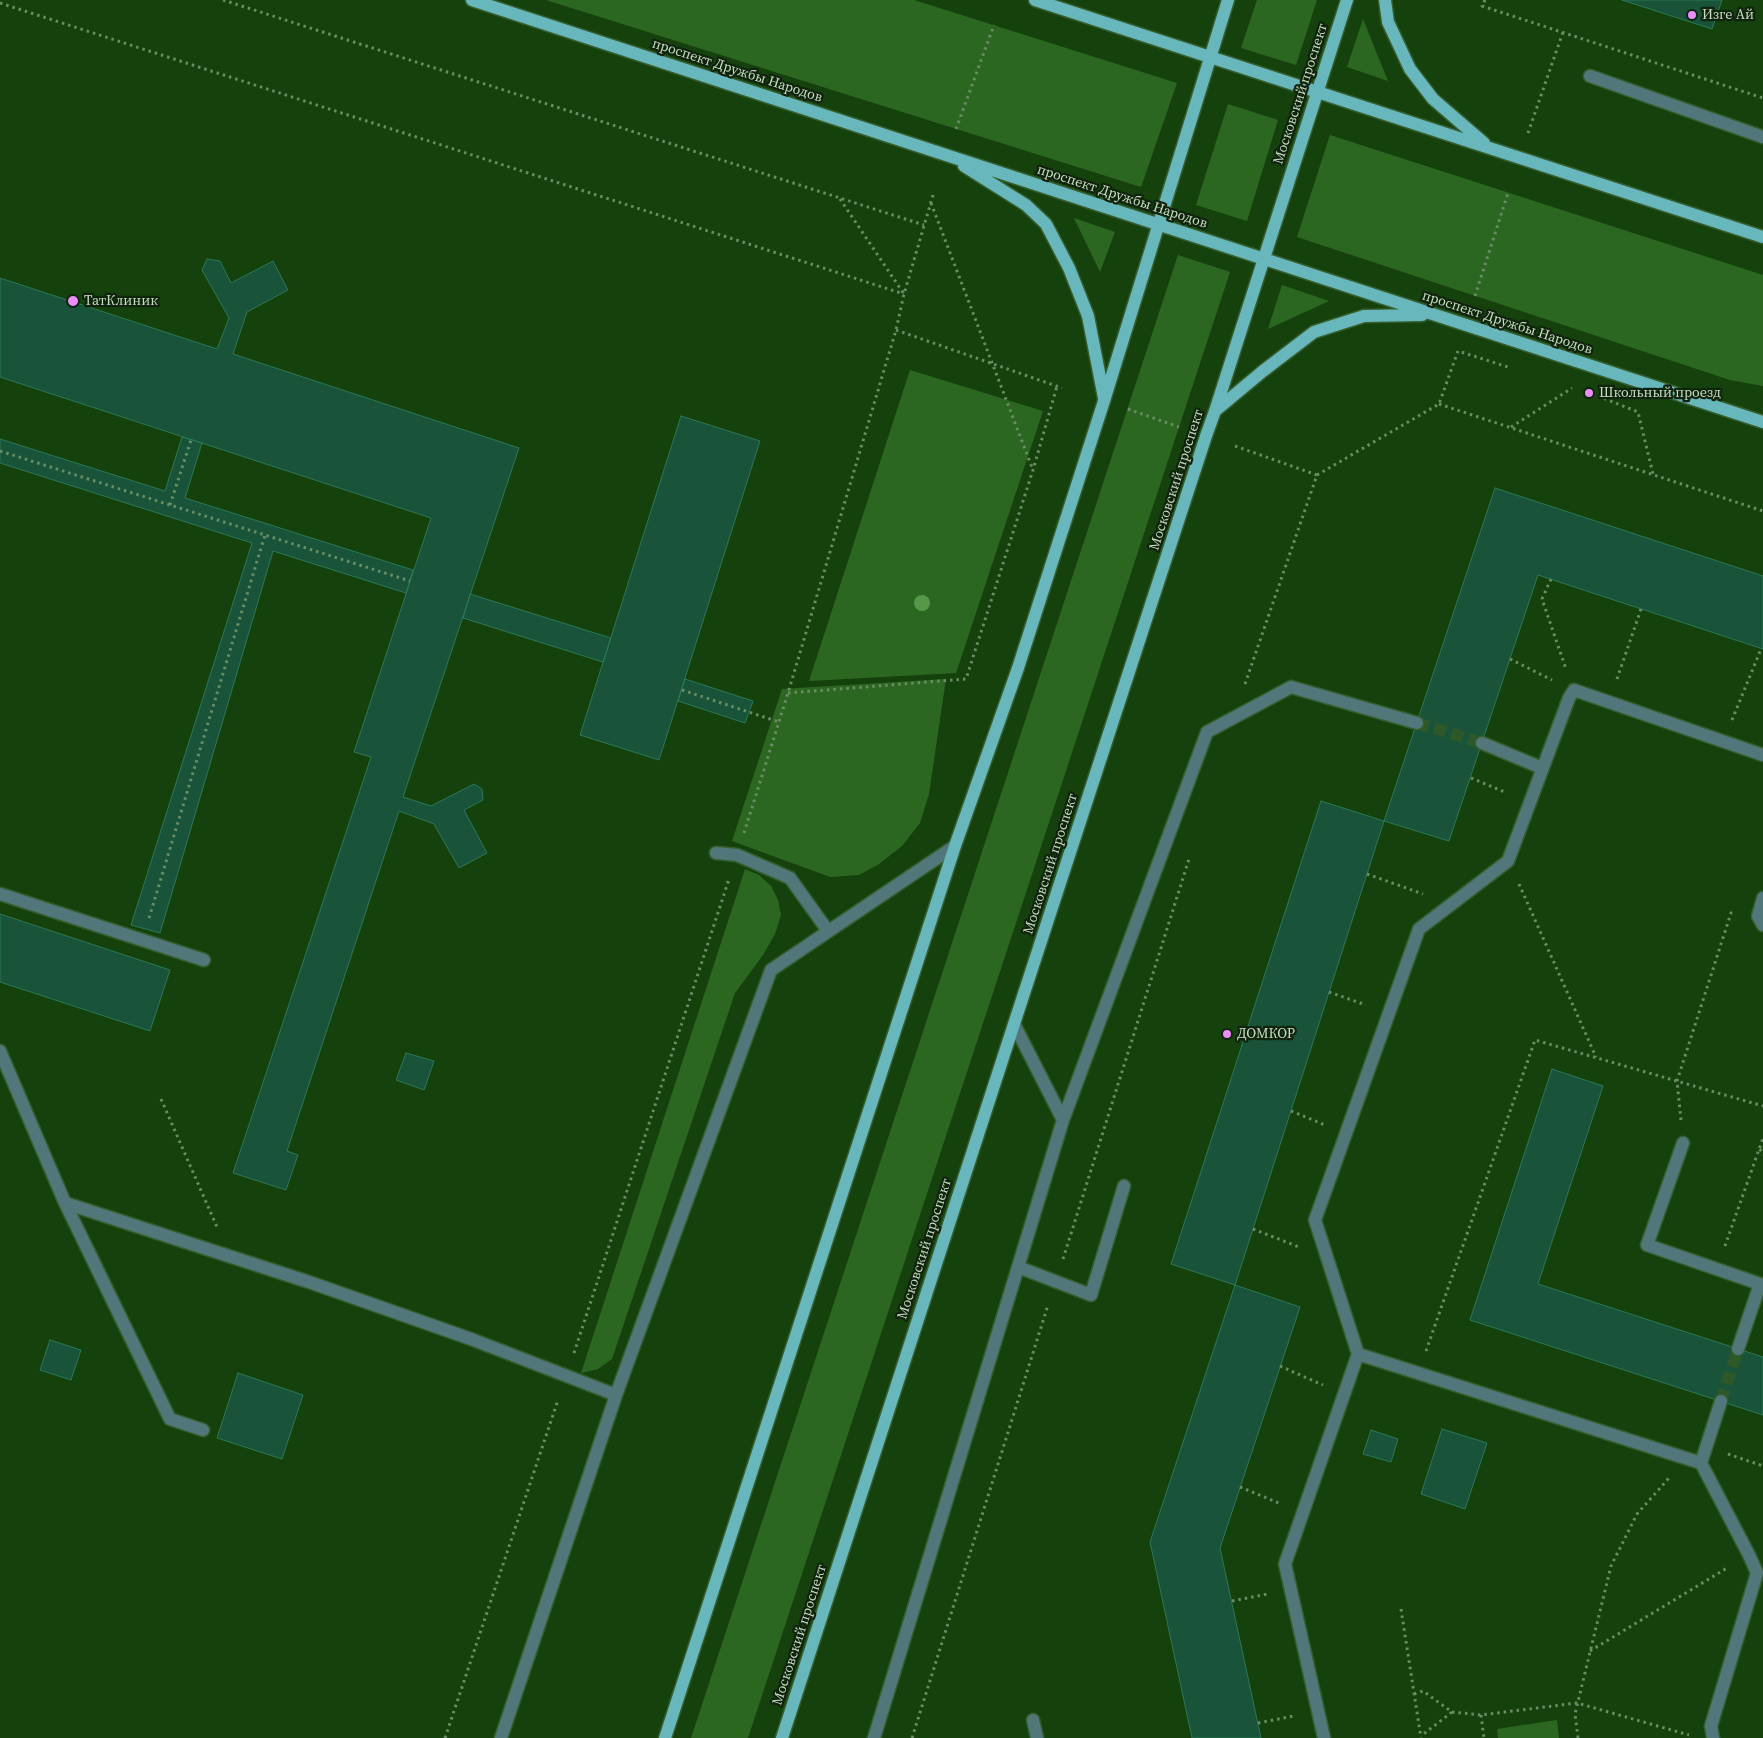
<!DOCTYPE html>
<meta charset="utf-8">
<style>
body{margin:0}
canvas{display:block;background:#15410d}
</style>
<canvas width="1763" height="1738"></canvas>
<script>
const context = document.querySelector('canvas').getContext('2d');
context.lineJoin = 'round';
function paint(path, color) {
  context.fillStyle = color;
  context.fill(path, 'evenodd');
}
function shape(rows) {
  const path = new Path2D();
  for (const r of rows) {
    path.moveTo(r[0], r[1]);
    for (let i = 2; i < r.length; i += 2) path.lineTo(r[i], r[i + 1]);
  }
  return path;
}
function strokePath(path, color, width, dash) {
  context.strokeStyle = color;
  context.lineWidth = width;
  context.lineCap = dash ? 'butt' : 'round';
  context.setLineDash(dash || []);
  context.stroke(path);
}
function label(font, color, halo, rows, align = 'center') {
  context.font = font + ' "Source Serif 4",serif';
  context.lineWidth = 4.5;
  context.setLineDash([]);
  context.textBaseline = 'middle';
  context.strokeStyle = halo;
  context.fillStyle = color;
  for (const [text, x, y, turn = 0] of rows) {
    context.save();
    context.translate(x, y);
    context.rotate((+turn || 0) * Math.PI / 180);
    context.textAlign = isNaN(turn) ? turn : align;
    if (halo) context.strokeText(text, 0, 0);
    context.fillText(text, 0, 0);
    context.restore();
  }
}
const green = shape([
 [546,0,914,0,1177,83,1141,187],
 [1257,0,1317,0,1296,65,1241,48],
 [1363,19,1388,81,1347,67],
 [1228,104,1278,120,1247,221,1196,205],
 [1330,135,1763,275,1763,386,1730,380,1297,237],
 [1074,218,1115,232,1100,272],
 [1178,255,1230,272,748,1738,691,1738],
 [1282,285,1329,301,1268,329],
 [910,370,1043,411,956,673,809,681],
 [946,679,929,794,920,823,902,846,879,864,859,875,830,877,732,841,782,689],
 [745,869,759,875,771,886,778,900,781,915,775,934,763,955,735,993,612,1359,598,1369,581,1373],
 [1557,1720,1559,1738,1498,1738,1497,1729]
]);
const building = shape([
 [1622,0,1722,0,1712,29,1622,0],
 [207,259,220,261,231,283,273,261,288,290,247,312,233,354,519,448,403,797,431,806,474,784,482,789,483,800,464,810,487,853,459,868,434,824,399,811,287,1151,298,1155,286,1190,233,1173,371,757,354,752,431,518,0,377,0,278,217,349,229,318,202,270,207,259],
 [681,416,760,441,659,760,580,735,681,416],
 [182,437,202,443,185,498,413,570,406,593,273,551,160,933,131,925,252,543,0,463,0,439,165,491,182,437],
 [1495,488,1763,576,1763,649,1538,575,1449,841,1384,821,1495,488],
 [470,594,611,638,603,662,463,618,470,594],
 [685,679,753,701,745,723,678,701,685,679],
 [1321,801,1384,821,1235,1285,1171,1264,1321,801],
 [0,914,170,970,150,1031,0,982,0,914],
 [406,1053,434,1061,424,1090,396,1080,406,1053],
 [1552,1069,1603,1086,1538,1284,1763,1357,1763,1415,1470,1320,1552,1069],
 [1235,1285,1300,1307,1220,1548,1261,1738,1192,1738,1150,1542,1235,1285],
 [50,1340,81,1350,71,1380,40,1370,50,1340],
 [238,1373,303,1395,282,1459,217,1438,238,1373],
 [1442,1429,1487,1443,1465,1509,1421,1494,1442,1429],
 [1371,1430,1398,1439,1391,1462,1363,1454,1371,1430]
]);
const minorTunnel = shape([
 [1417,723,1482,743],
 [1721,1401,1738,1349]
]);
const path = shape([
 [223,0,924,225],
 [1485,0,1482,6,1763,98],
 [0,3,904,294],
 [956,129,994,25],
 [1528,133,1563,32],
 [840,199,904,294],
 [931,203,1033,470],
 [1475,296,1508,193],
 [896,330,1062,388],
 [1598,396,1638,412,1653,474],
 [1439,404,1763,511],
 [1128,409,1179,427],
 [1511,427,1572,388],
 [1235,446,1317,475],
 [0,451,410,581],
 [170,505,191,440],
 [1551,579,1542,599,1566,669],
 [1510,659,1552,680],
 [1617,679,1641,609],
 [1245,684,1317,475,1439,404,1458,351,1511,368],
 [682,690,779,722],
 [788,693,966,679,1033,470,1057,386],
 [1732,720,1761,649],
 [1471,778,1507,793],
 [744,833,788,693,896,330,904,294,934,192],
 [1367,874,1423,894],
 [1519,884,1596,1057],
 [149,918,265,535],
 [1329,992,1366,1005],
 [161,1099,217,1227],
 [1291,1111,1325,1125],
 [1681,1120,1677,1081,1731,913,1734,913],
 [1760,1149,1763,1155],
 [1253,1229,1299,1247],
 [1725,1246,1763,1138],
 [1063,1259,1189,859],
 [1426,1351,1535,1040,1763,1106],
 [574,1353,729,879],
 [1280,1366,1323,1385],
 [1728,1454,1763,1466],
 [1240,1487,1281,1504],
 [1232,1601,1268,1594],
 [1401,1609,1421,1738],
 [1590,1651,1727,1568],
 [1414,1694,1423,1691,1452,1712,1421,1736],
 [1452,1712,1481,1715,1577,1703,1689,1735],
 [1481,1715,1484,1738],
 [1258,1723,1294,1716],
 [445,1738,558,1400],
 [912,1738,1048,1305],
 [1578,1738,1575,1714,1611,1566,1637,1514,1669,1478]
]);
const minor = shape([
 [1590,76,1763,137],
 [1482,743,1542,768],
 [716,853,737,855,790,878,828,931],
 [0,894,204,960],
 [1763,898,1758,916,1763,925],
 [0,1051,65,1203,309,1282,471,1339,616,1395],
 [1063,1120,1207,732,1291,687,1417,723],
 [1683,1143,1647,1245,1763,1285],
 [65,1203,170,1419,203,1430],
 [1018,1267,1091,1295,1124,1186],
 [1738,1349,1760,1284],
 [1358,1354,1701,1463,1749,1555,1757,1573,1711,1726,1713,1738],
 [1701,1463,1721,1401],
 [1033,1720,1037,1738],
 [501,1738,616,1395,771,970,955,846],
 [874,1738,1063,1120,1014,1024],
 [1324,1738,1285,1564,1358,1354,1315,1220,1419,929,1508,861,1569,698,1574,690,1763,755]
]);
const major = shape([
 [472,0,1763,422],
 [1035,0,1763,237],
 [1385,0,1388,22,1410,69,1433,99,1484,143],
 [964,166,1026,205,1046,224,1069,268,1088,316,1104,398],
 [1215,411,1263,371,1314,332,1364,316,1422,315],
 [665,1738,955,846,1018,668,1104,401,1228,0],
 [782,1738,1014,1024,1206,436,1215,411,1347,0]
]);
const trees = [
 [922,603]
];
const markers = [
 [1692,15,5,"#ea8dfd"],
 [73,301,6,"#ea8dfd"],
 [1589,393,5,"#ea8dfd"],
 [1227,1034,5,"#ea8dfd"]
];
const poiNames = [
 ["Изге Ай",1702,15],
 ["ТатКлиник",84,301],
 ["Школьный проезд",1599,393],
 ["ДОМКОР",1237,1034]
];
const streetNames = [
 ["проспект Дружбы Народов",737,71,18],
 ["Московский проспект",1301,94,-72],
 ["проспект Дружбы Народов",1122,197,18],
 ["проспект Дружбы Народов",1507,323,18],
 ["Московский проспект",1177,480,-72],
 ["Московский проспект",1051,864,-72],
 ["Московский проспект",925,1249,-72],
 ["Московский проспект",800,1635,-72]
];
paint(green, '#2c6721');
paint(building, '#19543a');
strokePath(building, '#2c7856', 1);
strokePath(minorTunnel, '#2f5828', 12, [12, 6]);
strokePath(minor, '#355d2d', 15);
strokePath(major, '#355d2d', 15);
strokePath(path, '#6a8c64', 3, [2.5, 4]);
strokePath(minor, '#52777a', 12);
strokePath(major, '#67b7bc', 12);
context.fillStyle = '#559849';
for (const [x, y] of trees) {
  context.beginPath();
  context.arc(x, y, 8, 0, 2 * Math.PI);
  context.fill();
}
for (const [x, y, r, color] of markers) {
  const dot = new Path2D();
  dot.arc(x, y, r, 0, 2 * Math.PI);
  context.fillStyle = color;
  context.fill(dot);
  strokePath(dot, '#10230d', 2);
}
label('14px', '#c5ddc0', '#10230d', poiNames, 'left');
label('14px', '#c5ddc0', '#10230d', streetNames);
</script>
